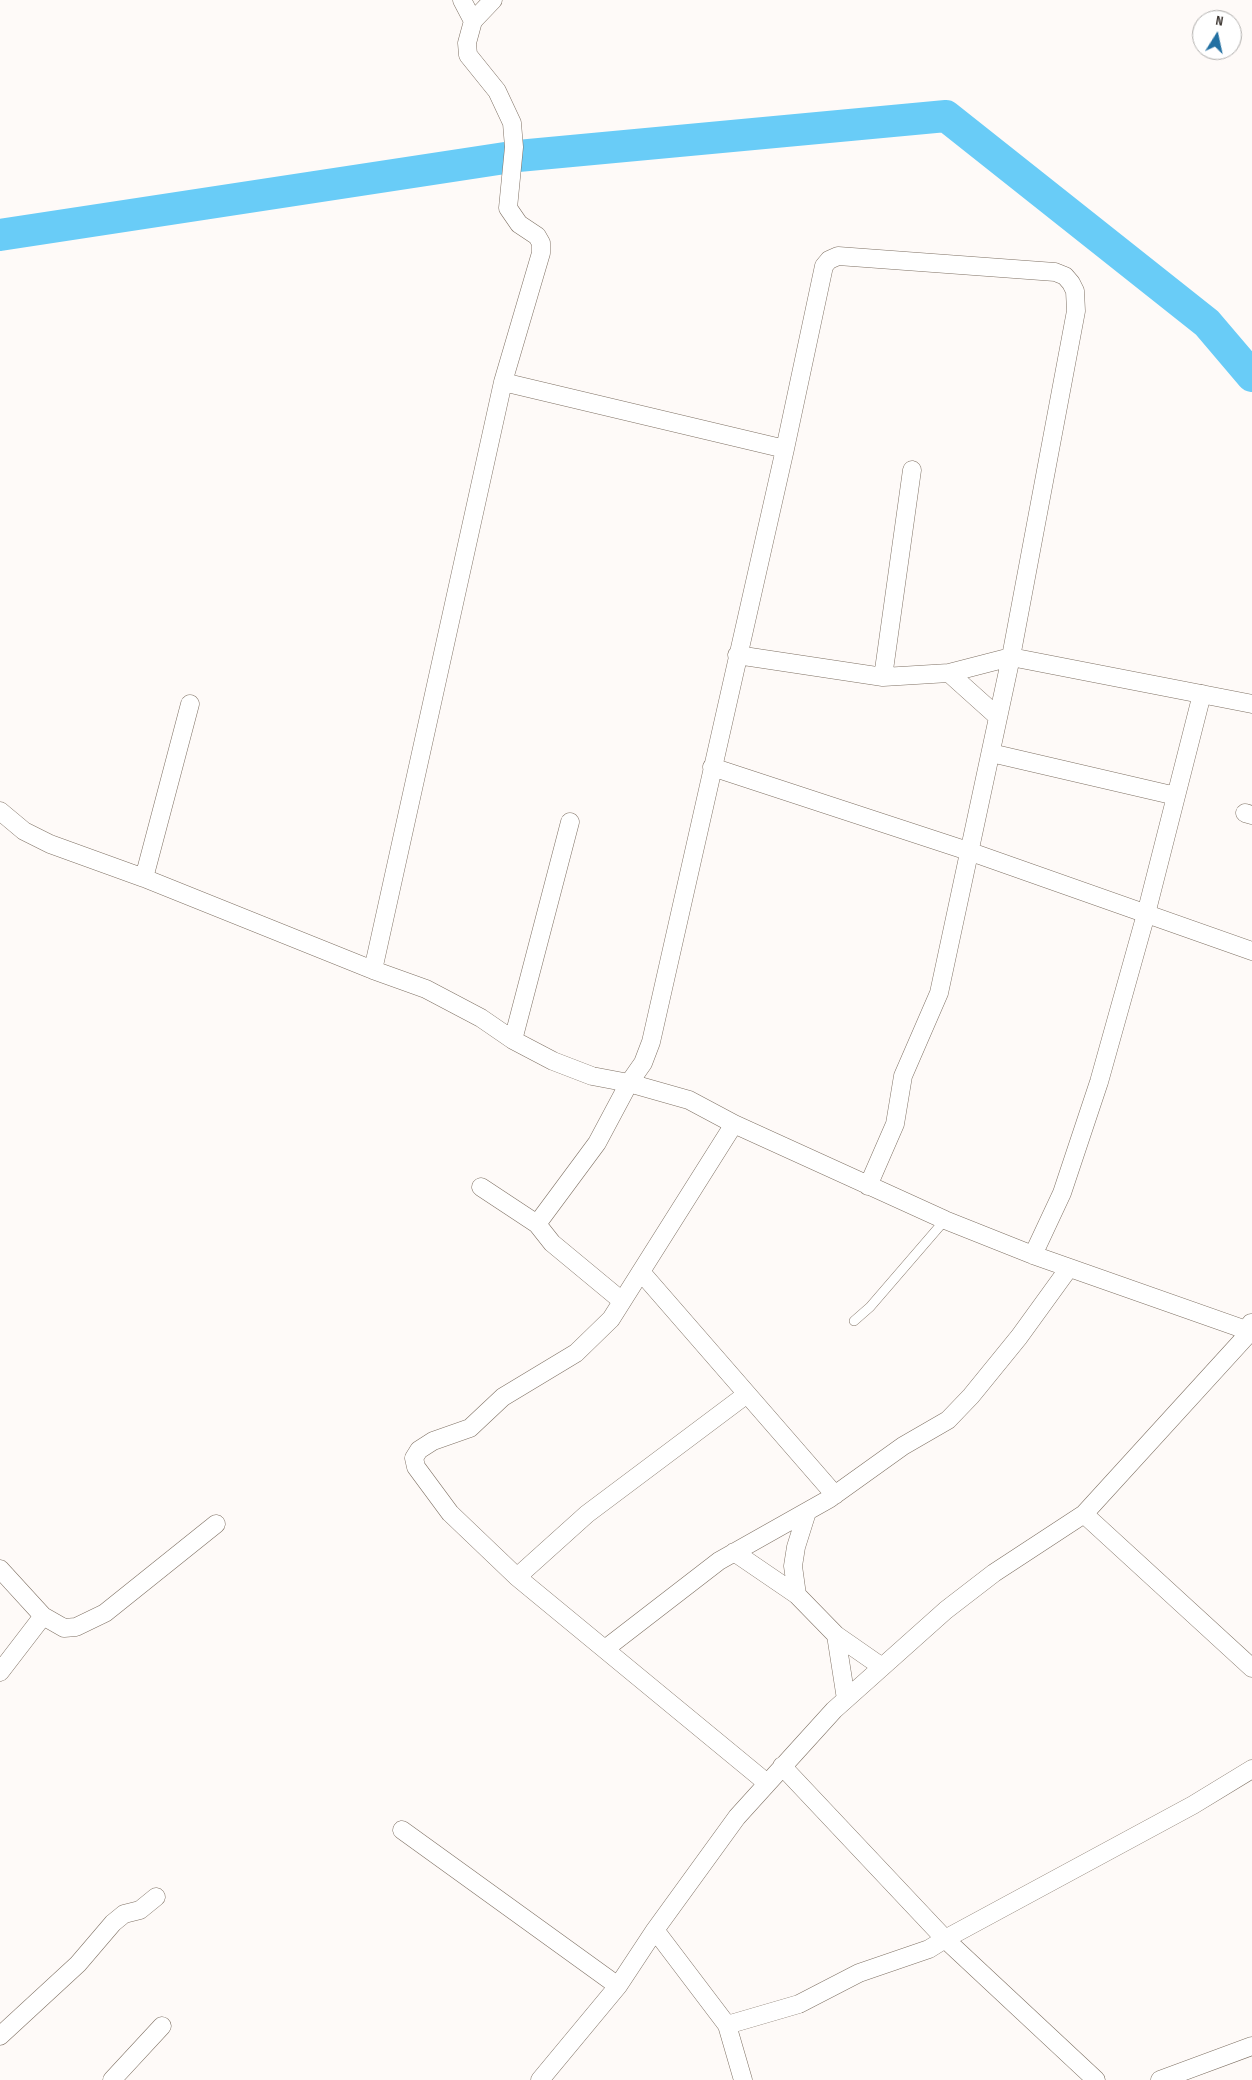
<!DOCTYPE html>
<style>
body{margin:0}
#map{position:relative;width:1252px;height:2080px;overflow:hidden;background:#fefaf8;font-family:"Sofia Sans Condensed",sans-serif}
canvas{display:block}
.north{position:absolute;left:1192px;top:10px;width:50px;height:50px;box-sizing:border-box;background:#fff;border:1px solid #b0aeac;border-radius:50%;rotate:10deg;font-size:14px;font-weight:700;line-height:20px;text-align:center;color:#3a342f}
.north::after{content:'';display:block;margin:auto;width:18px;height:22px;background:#2270a2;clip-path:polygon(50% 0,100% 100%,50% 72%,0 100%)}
</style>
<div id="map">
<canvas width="1252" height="2080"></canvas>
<div class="north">N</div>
</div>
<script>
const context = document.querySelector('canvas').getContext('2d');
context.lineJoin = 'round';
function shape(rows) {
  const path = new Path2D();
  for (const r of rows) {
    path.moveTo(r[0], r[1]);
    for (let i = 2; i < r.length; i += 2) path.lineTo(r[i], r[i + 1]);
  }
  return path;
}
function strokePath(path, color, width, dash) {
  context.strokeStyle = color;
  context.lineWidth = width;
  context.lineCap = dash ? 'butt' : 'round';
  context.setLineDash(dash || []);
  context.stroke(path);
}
const river = shape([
 [0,235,518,156,946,116,1207,323,1252,376]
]);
const service = shape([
 [854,1321,870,1307,945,1220]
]);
const minor = shape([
 [462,0,473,21],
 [503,382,785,449],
 [737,655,883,677,949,673,1011,657,1252,704],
 [949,673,998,717],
 [883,677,912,470],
 [991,753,1176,796],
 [712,767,971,852,1252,951],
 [0,811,24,831,50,844,144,878,373,970,426,989,481,1018,513,1040,553,1061,592,1076,629,1083,689,1100,734,1124,945,1220,1033,1255,1252,1332],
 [1245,813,1252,815],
 [144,878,190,704],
 [373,970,503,382,541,253,541,243,537,236,519,224,508,208,514,147,512,123,497,91,468,55,467,43,473,21,493,0],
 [513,1040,570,822],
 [734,1124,611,1319,576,1353,503,1397,470,1428,433,1441,419,1450,414,1458,416,1467,450,1513,517,1577,767,1783],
 [481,1187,537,1224,552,1243,622,1301],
 [537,1224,597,1143,629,1083,643,1063,651,1042,785,449,824,266,829,260,838,256,1055,272,1065,276,1071,283,1075,291,1076,311,1011,657,939,993,903,1076,895,1124,868,1186],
 [1033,1255,1062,1193,1099,1082,1146,914,1202,694],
 [641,1272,835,1495],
 [1084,1514,1252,1668],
 [734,1552,797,1595,836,1635,882,1667],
 [0,1569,43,1616,64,1628,76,1627,105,1613,216,1524],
 [517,1577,587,1514,747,1394],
 [797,1595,793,1566,796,1547,807,1512],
 [836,1635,846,1699],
 [605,1649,719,1561,829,1499,903,1446,948,1420,971,1396,1019,1337,1069,1268],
 [0,1672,43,1616],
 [782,1766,945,1939,1096,2080],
 [402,1830,618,1986],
 [655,1930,727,2025,743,2080],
 [727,2025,799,2004,859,1973,929,1949,945,1939,1193,1805,1252,1769],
 [0,2036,78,1964,113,1923,124,1914,140,1910,156,1897],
 [112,2080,162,2026],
 [540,2080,618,1986,655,1930,737,1817,834,1710,946,1610,994,1573,1084,1514,1250,1332,1251,1323],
 [1160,2080,1252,2046]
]);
strokePath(river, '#69ccf7', 32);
strokePath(service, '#7f7164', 10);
strokePath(minor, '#7f7164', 19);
strokePath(service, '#fff', 9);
strokePath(minor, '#fff', 18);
</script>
